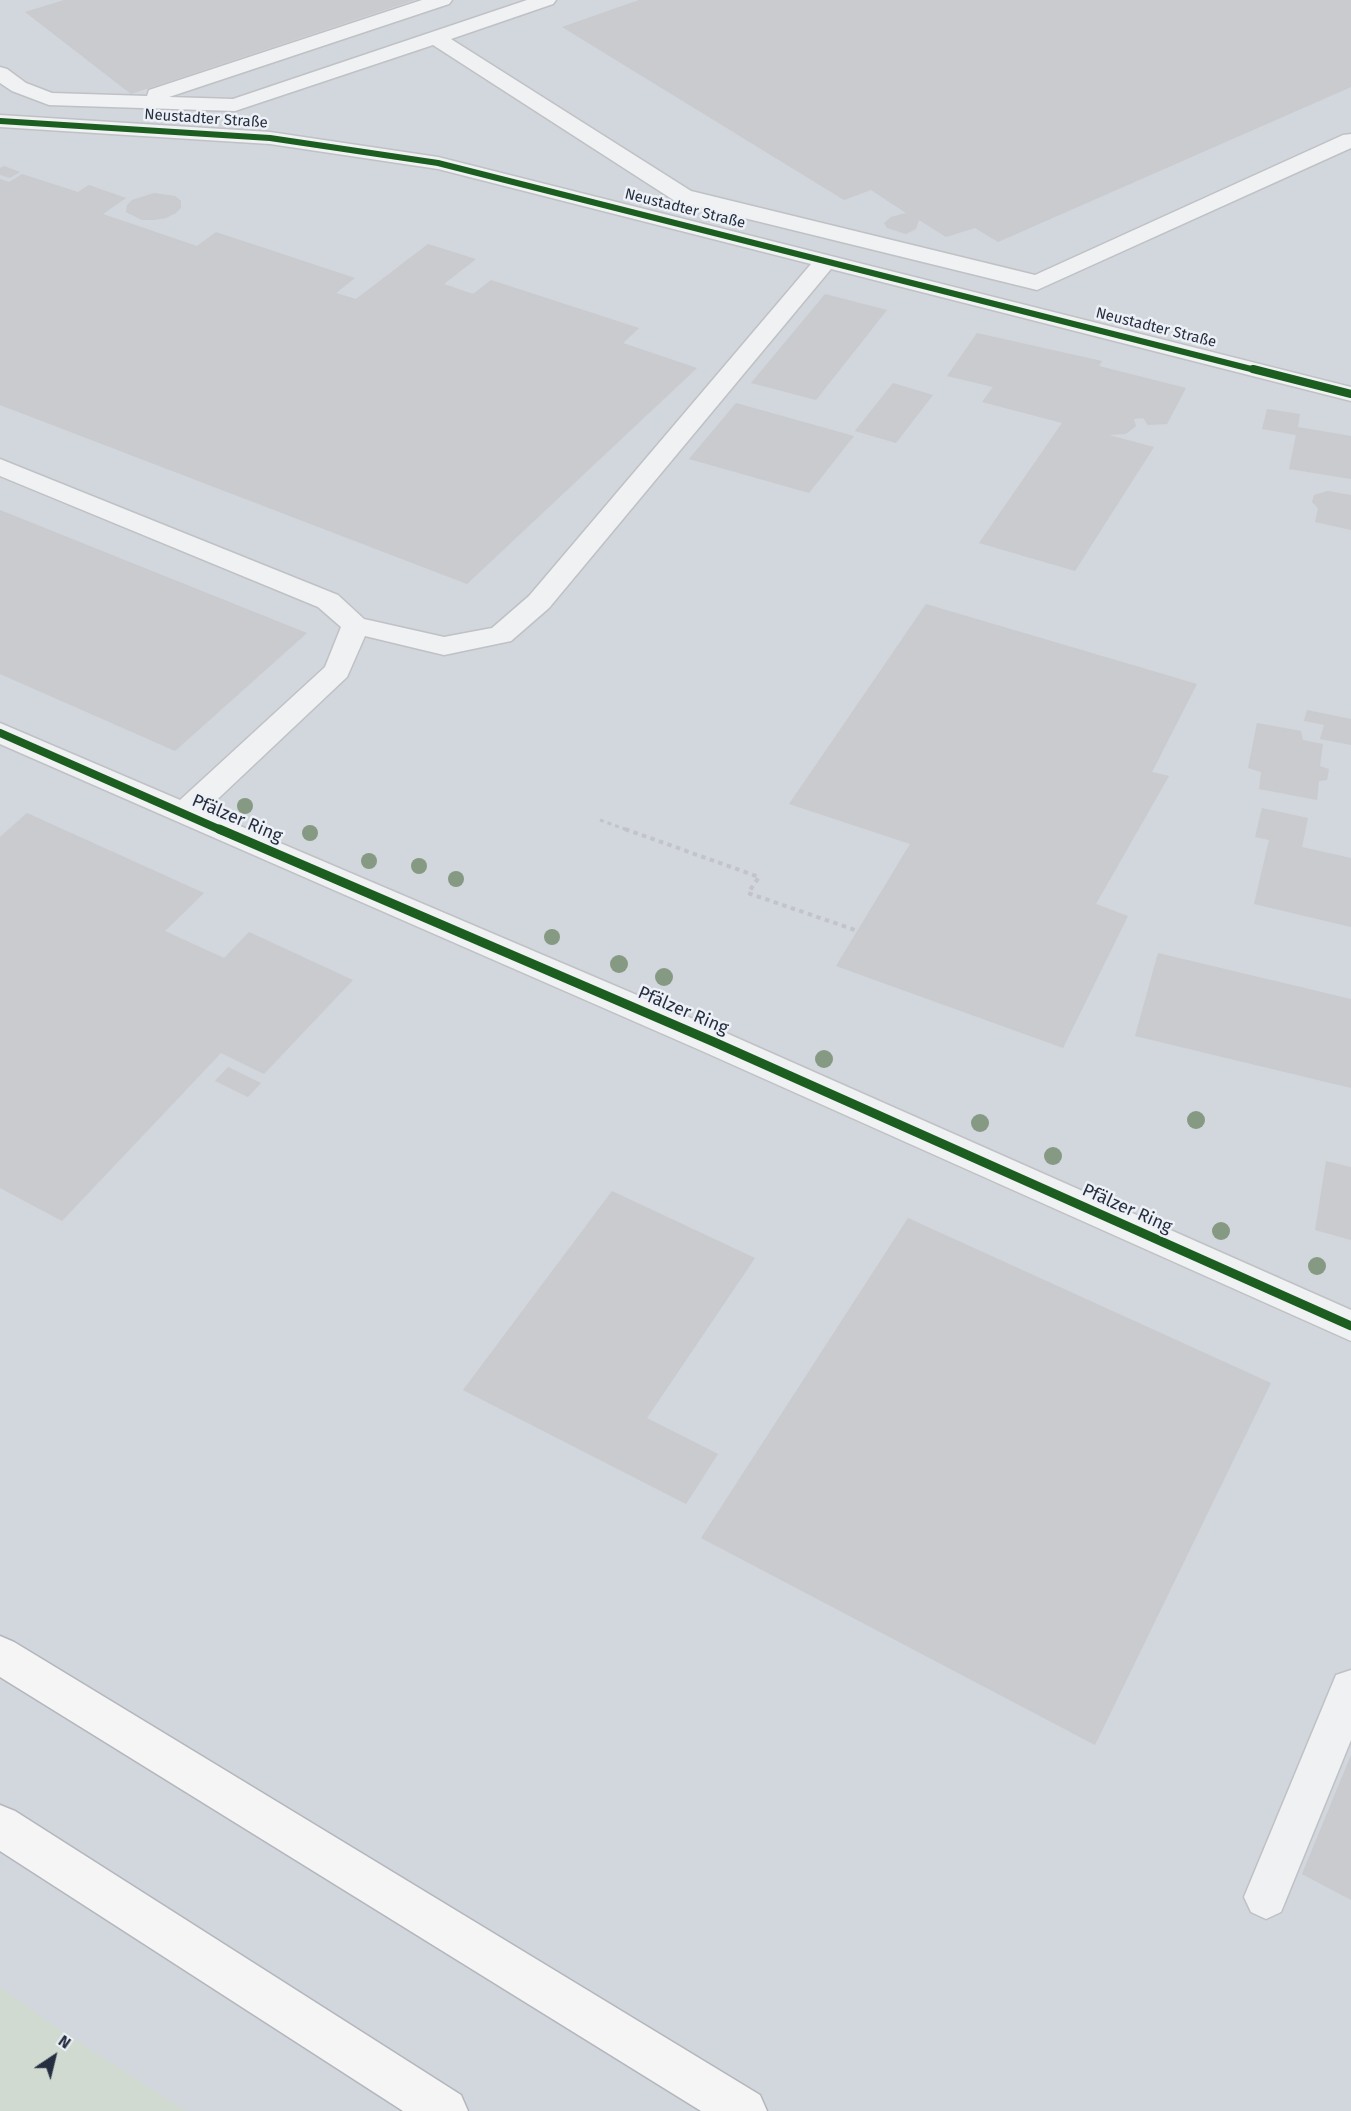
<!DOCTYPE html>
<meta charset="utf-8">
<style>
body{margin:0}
#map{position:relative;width:1351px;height:2111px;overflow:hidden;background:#e1e3e6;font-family:"Fira Sans",sans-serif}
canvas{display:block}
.north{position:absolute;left:24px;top:2027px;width:60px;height:60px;-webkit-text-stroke:4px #edf1f6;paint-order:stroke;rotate:35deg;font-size:16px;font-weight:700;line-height:24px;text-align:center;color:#262f41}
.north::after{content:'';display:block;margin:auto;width:21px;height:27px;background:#262f41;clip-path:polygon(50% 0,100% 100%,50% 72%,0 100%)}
</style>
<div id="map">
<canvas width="1351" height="2111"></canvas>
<div class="north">N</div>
</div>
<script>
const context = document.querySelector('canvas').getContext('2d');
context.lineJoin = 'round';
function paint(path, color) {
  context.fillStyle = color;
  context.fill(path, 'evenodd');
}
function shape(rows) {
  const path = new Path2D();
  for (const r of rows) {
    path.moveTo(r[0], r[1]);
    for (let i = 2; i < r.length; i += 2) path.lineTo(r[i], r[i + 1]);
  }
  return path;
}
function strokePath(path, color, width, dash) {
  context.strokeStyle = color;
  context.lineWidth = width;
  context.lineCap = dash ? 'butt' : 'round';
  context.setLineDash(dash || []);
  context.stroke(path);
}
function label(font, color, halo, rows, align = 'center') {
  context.font = font + ' "Fira Sans",sans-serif';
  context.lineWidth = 5;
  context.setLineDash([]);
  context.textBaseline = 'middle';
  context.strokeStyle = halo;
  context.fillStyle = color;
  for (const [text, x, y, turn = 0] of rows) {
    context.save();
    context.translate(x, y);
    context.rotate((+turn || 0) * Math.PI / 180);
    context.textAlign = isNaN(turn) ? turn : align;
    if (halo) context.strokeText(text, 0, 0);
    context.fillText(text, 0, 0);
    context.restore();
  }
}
const built = shape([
 [0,0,1351,0,1351,2111,0,2111]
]);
const green = shape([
 [0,1987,62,2031,186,2111,0,2111]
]);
const building = shape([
 [64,0,415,0,131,94,25,12],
 [639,0,1351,0,1351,87,998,242,975,228,946,237,919,220,916,229,906,234,887,228,884,223,891,217,906,213,871,190,844,200,562,27],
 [4,166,20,172,10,178,0,175,0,168],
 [22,174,78,192,89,185,126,198,103,214,197,246,216,232,355,278,336,293,356,299,428,244,476,259,444,284,473,294,491,280,639,328,623,343,697,368,467,584,0,405,0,179,9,182],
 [154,193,175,196,181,201,181,208,176,213,166,218,154,220,142,220,126,212,127,205,132,200],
 [825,294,887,310,816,400,751,383],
 [977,333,1102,361,1099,366,1186,388,1167,424,1148,425,1143,418,1134,419,1136,426,1126,434,1109,435,1154,447,1075,571,979,543,1062,423,982,402,993,387,947,376],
 [893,383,933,395,896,443,855,431],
 [736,403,854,436,809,493,689,459],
 [1267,409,1300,414,1298,427,1351,436,1351,479,1289,469,1296,435,1262,429],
 [1328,491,1351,495,1351,530,1315,522,1318,508,1312,502,1314,495],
 [0,510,307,633,175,751,0,674],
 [926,604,1197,684,1152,772,1169,776,1096,904,1128,916,1063,1048,836,966,910,844,789,804],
 [1307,710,1351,719,1351,745,1320,739,1324,725,1304,721],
 [1257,723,1301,731,1303,740,1323,744,1320,766,1329,769,1327,780,1319,781,1317,800,1259,789,1261,772,1248,768],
 [1262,808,1308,818,1302,847,1351,858,1351,927,1254,904,1269,840,1255,837],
 [27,813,204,893,165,931,224,958,249,932,353,980,264,1074,221,1053,62,1221,0,1188,0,837],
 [1158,953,1351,999,1351,1088,1135,1036],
 [228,1067,261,1083,248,1097,215,1081],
 [1326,1161,1351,1167,1351,1240,1315,1230],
 [612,1191,755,1258,647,1418,718,1454,686,1504,463,1390],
 [908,1218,1271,1383,1095,1745,701,1538],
 [1351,1755,1351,1900,1302,1874]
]);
const pathFar1 = shape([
 [600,820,630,831]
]);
const path = shape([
 [625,829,759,877,748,893,858,931]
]);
const minor = shape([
 [422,0,452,0,449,4,169,97,233,99,527,0,556,0,553,4,451,39,691,191,1035,275,1343,135,1351,134,1351,148,1037,290,675,201,433,45,235,111,49,105,12,91,0,83,0,67,7,69,26,83,52,93,147,96,149,90,422,0],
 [0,115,270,132,438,157,1351,387,1351,401,831,269,549,608,511,641,444,655,365,636,347,677,205,811,726,1033,1351,1310,1351,1341,702,1051,0,744,0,723,180,800,325,667,341,627,318,607,0,476,0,459,338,595,364,619,444,637,492,628,529,596,811,264,438,169,270,144,0,127,0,115],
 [1351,1670,1351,1740,1281,1912,1266,1919,1251,1912,1244,1897,1336,1675,1351,1670]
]);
const highway = shape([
 [0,1636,14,1642,760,2095,767,2111,701,2111,0,1677,0,1636],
 [0,1805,15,1811,461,2095,468,2111,403,2111,0,1851,0,1805]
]);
const cyclewayFar2 = shape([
 [0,121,270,138,438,163,1259,371]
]);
const cyclewayFar1 = shape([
 [1253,369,1351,394],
 [0,733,223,831]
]);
const cycleway = shape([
 [219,829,714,1042,1351,1326]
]);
const trees = [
 [245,806,8],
 [310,833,8],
 [369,861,8],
 [419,866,8],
 [456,879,8],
 [552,937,8],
 [619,964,9],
 [664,977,9],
 [824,1059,9],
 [1196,1120,9],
 [980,1123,9],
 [1053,1156,9],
 [1221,1231,9],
 [1317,1266,9]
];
const farStreetnames = [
 ["Neustadter Straße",206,119,4],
 ["Neustadter Straße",685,209,14],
 ["Neustadter Straße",1156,328,14]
];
const streetNames = [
 ["Pfälzer Ring",237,819,23],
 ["Pfälzer Ring",683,1011,23],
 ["Pfälzer Ring",1127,1209,24]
];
paint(built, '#d2d6dd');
paint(green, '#d0dad0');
paint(building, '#c9cbce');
strokePath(minor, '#bfc1c4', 3);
strokePath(highway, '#b3b6bb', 3);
strokePath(pathFar1, '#c2c4c9', 3, [4, 4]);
strokePath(path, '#c2c4c9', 4, [4.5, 4.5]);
paint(minor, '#f0f1f3');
paint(highway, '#f5f5f6');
strokePath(cyclewayFar2, '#1b5e20', 6);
strokePath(cyclewayFar1, '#1b5e20', 8);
strokePath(cycleway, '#1b5e20', 9);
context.fillStyle = '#859983';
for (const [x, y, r] of trees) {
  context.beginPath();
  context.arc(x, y, r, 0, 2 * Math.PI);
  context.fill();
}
label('15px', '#262f41', '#edf1f6', farStreetnames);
label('18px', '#262f41', '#edf1f6', streetNames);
</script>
